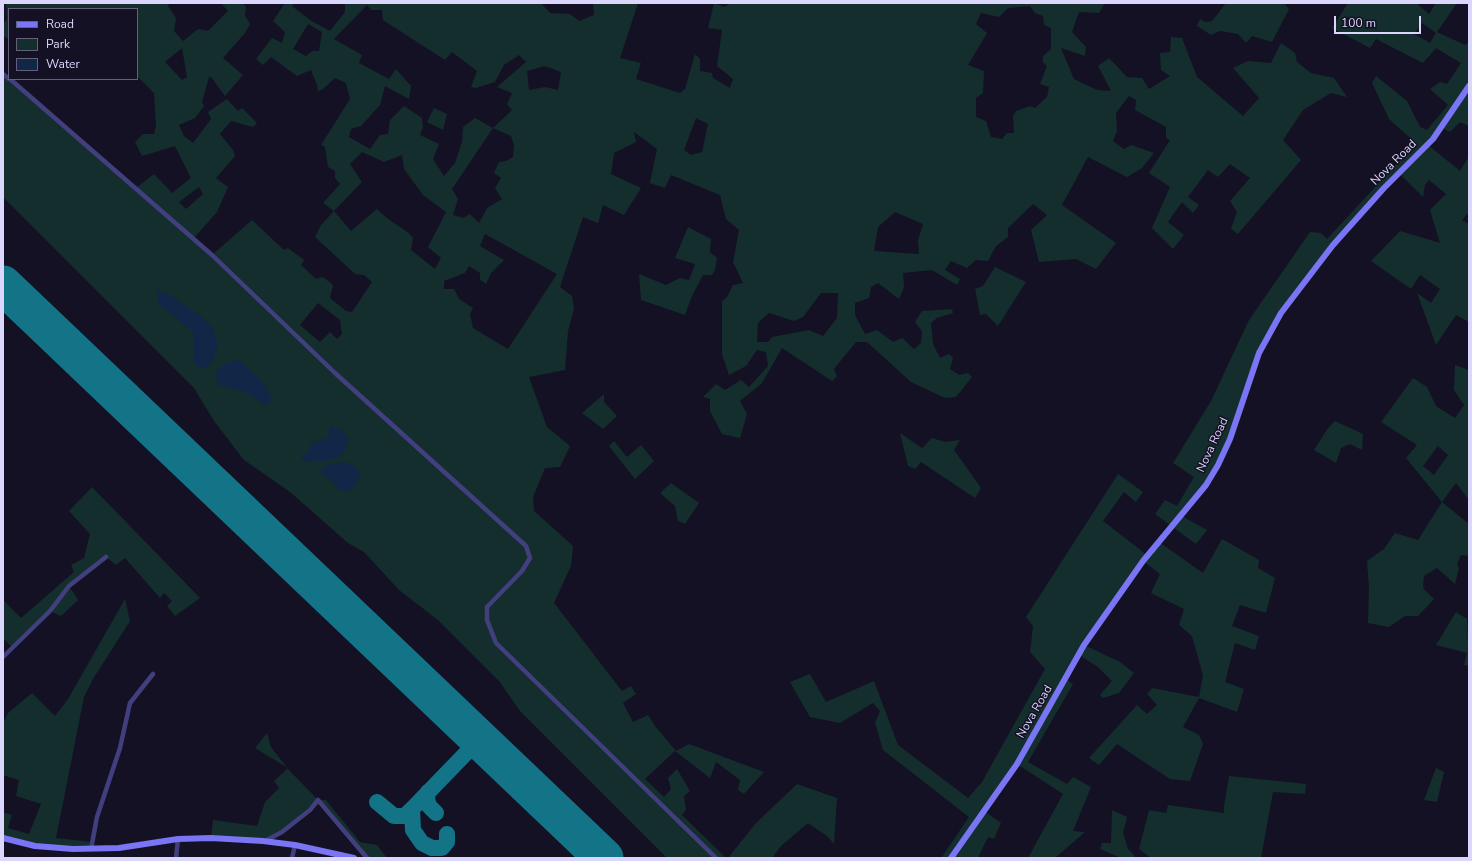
<!DOCTYPE html>
<style>
body{margin:0}
#map{position:relative;width:1472px;height:861px;overflow:hidden;background:#141124;font-family:"Nunito Sans",sans-serif}
canvas{display:block}
.frame{position:absolute;inset:0;border:4px solid #dbd7fc;pointer-events:none}
.legend{position:absolute;left:8px;top:8px;width:130px;height:72px;box-sizing:border-box;background:#141124;border:1px solid #64607a;margin:0;padding:5px 7px;list-style:none;font-size:12px;color:#dbd7fc}
.legend li{display:flex;align-items:center;gap:8px;height:20px}
.legend b{width:20px;border:1px solid #64607a}
.scale{position:absolute;left:1334px;top:16px;width:87px;height:18px;box-sizing:border-box;border:2px solid #dbd7fc;border-top:0;padding-left:5px;font-size:12px;line-height:14px;white-space:nowrap;color:#dbd7fc;-webkit-text-stroke:3px #141124;paint-order:stroke}
</style>
<div id="map">
<canvas width="1472" height="861"></canvas>
<div class="frame"></div>
<ul class="legend">
<li><b style="height:5px;background:#7975f4"></b>Road</li>
<li><b style="height:11px;background:#142e2d"></b>Park</li>
<li><b style="height:11px;background:#122647"></b>Water</li>
</ul>
<div class="scale">100 m</div>
</div>
<script>
const context = document.querySelector('canvas').getContext('2d');
context.lineJoin = 'round';
function paint(path, color) {
  context.fillStyle = color;
  context.fill(path, 'evenodd');
}
function shape(rows) {
  const path = new Path2D();
  for (const r of rows) {
    path.moveTo(r[0], r[1]);
    for (let i = 2; i < r.length; i += 2) path.lineTo(r[i], r[i + 1]);
  }
  return path;
}
function strokePath(path, color, width, dash) {
  context.strokeStyle = color;
  context.lineWidth = width;
  context.lineCap = dash ? 'butt' : 'round';
  context.setLineDash(dash || []);
  context.stroke(path);
}
function label(font, color, halo, rows, align = 'center') {
  context.font = font + ' "Nunito Sans",sans-serif';
  context.lineWidth = 3;
  context.setLineDash([]);
  context.textBaseline = 'middle';
  context.strokeStyle = halo;
  context.fillStyle = color;
  for (const [text, x, y, turn = 0] of rows) {
    context.save();
    context.translate(x, y);
    context.rotate((+turn || 0) * Math.PI / 180);
    context.textAlign = isNaN(turn) ? turn : align;
    if (halo) context.strokeText(text, 0, 0);
    context.fillText(text, 0, 0);
    context.restore();
  }
}
const green = shape([
 [6,3,169,3,168,6,176,18,174,31,183,41,198,29,208,31,228,11,221,3,242,3,246,7,245,16,250,24,245,33,223,58,243,75,225,96,211,77,209,77,202,102,204,106,195,118,179,125,184,136,193,143,211,119,208,112,227,99,238,111,242,108,257,123,253,127,231,121,220,134,233,150,235,156,216,178,228,187,217,212,193,239,212,255,252,220,284,250,288,248,304,260,301,265,316,279,323,277,333,285,330,298,346,311,352,312,372,282,364,275,355,274,315,237,321,225,334,211,323,203,340,184,335,178,335,171,328,167,325,147,321,145,350,99,346,83,335,78,323,89,318,91,317,85,311,70,297,76,271,57,263,65,256,59,272,38,282,43,285,32,273,21,285,3,294,3,292,6,310,20,330,31,345,12,345,3,541,3,550,13,570,14,579,21,594,15,593,3,638,3,620,58,641,63,636,79,680,93,685,89,695,54,700,59,700,71,712,73,713,78,730,88,733,79,717,66,722,30,708,28,714,3,724,7,731,3,1105,3,1099,13,1079,12,1072,32,1086,47,1085,56,1061,48,1074,79,1097,90,1111,91,1098,66,1109,58,1127,77,1142,78,1149,89,1170,76,1161,70,1160,53,1170,52,1171,37,1182,38,1197,77,1243,116,1259,98,1233,68,1248,61,1271,63,1281,43,1295,53,1297,62,1311,73,1334,78,1347,97,1331,93,1303,110,1283,140,1301,160,1238,234,1231,229,1237,212,1230,201,1250,178,1230,164,1218,177,1208,170,1188,197,1199,205,1193,213,1182,202,1168,222,1184,235,1173,249,1152,228,1170,187,1149,173,1170,140,1166,138,1166,127,1135,110,1136,100,1129,96,1116,113,1117,131,1113,141,1124,149,1131,145,1154,153,1142,168,1127,177,1088,157,1062,205,1116,243,1096,269,1076,259,1039,262,1031,230,1047,215,1033,204,1008,228,1008,237,996,246,988,261,976,260,967,268,951,261,945,270,960,279,957,285,932,270,903,273,904,287,899,299,878,283,871,287,869,298,855,303,855,315,865,334,877,330,893,342,902,338,914,349,921,343,922,331,915,322,922,311,952,309,953,313,937,318,931,323,933,344,940,358,949,354,953,358,950,369,959,375,968,373,972,377,956,397,945,398,911,382,867,342,856,342,834,369,837,376,832,381,782,348,762,383,740,401,747,414,740,438,722,434,710,411,710,399,703,397,716,384,725,390,741,380,749,387,768,366,766,352,757,350,746,366,729,375,722,354,722,301,727,297,733,285,743,283,733,262,739,230,726,219,720,195,671,175,665,188,650,183,657,149,634,132,636,142,614,153,611,174,641,188,624,215,603,205,598,223,583,217,560,287,572,296,574,309,568,331,565,370,529,377,547,427,570,446,560,467,545,468,533,497,534,511,573,546,571,566,554,603,622,691,631,686,636,694,623,703,633,722,648,715,655,726,676,751,689,744,764,772,744,794,738,790,740,780,716,762,710,778,675,751,645,779,664,797,671,789,668,778,677,769,690,791,684,796,686,810,682,815,726,858,667,858,520,711,499,681,438,620,399,590,364,552,348,543,290,492,244,460,214,421,194,388,3,197,3,74,136,188,154,174,172,193,191,178,175,146,142,156,135,142,143,134,154,134,156,126,154,93,137,76,137,9,9,9,9,39,3,36,3,24,7,19],
 [367,5,371,10,382,10,383,20,445,60,452,52,477,71,471,87,476,88,495,82,504,65,519,55,526,62,497,87,512,93,507,104,512,110,493,128,475,118,463,127,462,142,455,163,444,176,433,159,439,144,420,135,423,127,422,118,404,106,390,120,388,134,380,135,370,149,349,137,351,129,361,126,380,105,385,86,409,99,411,86,396,69,389,79,359,63,362,55,334,39],
 [1030,6,1035,13,1043,16,1044,25,1051,28,1051,49,1043,56,1043,62,1047,66,1040,84,1049,87,1047,97,1035,108,1030,106,1016,111,1013,116,1014,133,1007,133,1002,139,991,137,986,121,976,117,976,98,983,93,984,71,968,65,987,33,976,24,981,13,999,17,1008,8],
 [308,24,322,32,319,51,312,51,306,56,293,49],
 [182,48,187,77,182,80,165,62],
 [545,66,561,72,558,90,545,87,529,90,527,71],
 [696,118,708,124,702,152,691,155,684,150],
 [493,128,511,136,514,145,513,157,506,161,499,162,494,173,501,178,495,188,502,199,487,208,479,223,470,214,463,218,453,215,458,199,452,189],
 [362,152,384,162,402,155,404,169,423,195,446,212,428,247,441,258,435,269,411,250,413,238,409,233,388,219,377,209,351,231,334,211,362,182,350,164],
 [199,187,203,194,186,209,179,202],
 [895,212,923,224,918,240,919,254,874,251,878,227],
 [485,234,557,274,508,349,473,328,470,314,473,308,459,299,454,289,444,289,444,281,465,273,469,266,480,273,480,280,486,284,491,273,504,260,480,246],
 [821,293,838,293,837,318,823,336,809,330,772,337,768,342,757,342,758,323,769,313,794,321,803,317],
 [318,303,340,320,342,334,337,339,330,332,320,342,300,325],
 [1226,3,1284,3,1289,9,1272,42,1252,36,1246,43,1238,34,1220,31,1211,35,1197,26,1200,19,1205,22,1212,21],
 [1348,3,1416,3,1429,14,1436,3,1457,3,1437,32,1465,45,1469,42,1469,126,1460,122,1450,132,1441,127,1428,145,1460,171,1468,158,1469,159,1469,212,1462,220,1469,224,1469,322,1456,315,1436,345,1417,293,1431,303,1440,289,1420,275,1411,289,1371,261,1400,231,1440,243,1430,210,1446,194,1429,180,1425,185,1423,197,1400,174,1384,188,1281,313,1259,353,1218,465,1182,516,1207,530,1196,544,1155,514,1165,500,1177,506,1194,477,1173,463,1211,401,1249,320,1310,232,1321,233,1327,239,1416,143,1389,119,1372,83,1376,76,1407,101,1420,127,1427,130,1448,105,1430,89,1440,82,1447,84,1461,63,1436,48,1423,63,1376,39,1370,48,1332,28],
 [1422,23,1436,33,1430,43,1414,34],
 [434,108,447,114,443,130,427,122],
 [688,227,711,239,710,252,717,258,715,270,712,275,703,275,692,296,685,315,641,300,639,274,666,285,680,278,689,280,695,264,675,258],
 [995,267,1026,282,998,326,986,314,980,315,975,289,983,286],
 [1455,365,1469,370,1469,500,1456,483,1442,502,1469,524,1469,556,1461,555,1457,564,1459,568,1455,584,1437,568,1424,576,1423,588,1434,599,1418,616,1405,616,1389,627,1368,623,1369,588,1367,561,1384,549,1395,533,1418,540,1442,502,1406,458,1417,445,1381,422,1413,378,1427,387,1436,406,1455,418,1464,405,1454,390],
 [1438,446,1448,455,1434,475,1423,466],
 [604,394,604,402,617,416,603,429,582,413],
 [1335,421,1363,434,1362,450,1350,444,1341,448,1336,463,1314,450,1328,428],
 [900,433,922,448,932,438,945,442,960,440,954,450,981,488,975,498,921,462,915,469,908,466],
 [614,441,627,457,641,445,654,461,635,479,609,446],
 [1118,474,1143,492,1136,502,1124,492,1103,521,1147,555,1159,542,1203,573,1222,539,1259,560,1258,568,1275,578,1266,613,1240,605,1232,626,1259,636,1255,650,1235,643,1225,682,1244,689,1237,712,1199,698,1183,727,1199,735,1203,744,1190,781,1170,779,1117,744,1099,765,1089,758,1137,705,1147,714,1157,705,1147,694,1152,688,1199,697,1203,675,1192,636,1179,625,1184,609,1151,593,1160,574,1143,561,1084,645,1120,662,1134,673,1119,693,1103,698,1100,695,1112,681,1098,667,1079,655,1066,679,1073,684,1028,762,1067,784,1073,777,1091,787,1073,831,1085,832,1055,858,1028,858,1063,794,1017,764,984,811,1001,823,994,839,988,837,978,858,944,858,942,857,969,817,883,750,875,723,880,711,873,703,840,723,810,717,790,682,810,674,826,702,874,681,898,745,968,798,982,782,1045,669,1030,652,1033,626,1026,617],
 [671,483,699,503,685,524,678,521,675,506,660,493],
 [92,487,200,598,175,616,167,606,172,601,164,593,160,598,125,558,116,565,106,557,69,586,78,600,61,616,50,611,12,647,3,638,3,600,21,618,74,572,71,565,84,558,90,534,69,511],
 [125,599,130,621,93,679,84,697,56,838,92,842,91,849,35,846,3,838,3,812,12,815,8,828,29,834,41,804,16,796,19,780,3,775,3,724,8,713,32,693,55,716,68,699],
 [1456,612,1467,619,1469,666,1464,665,1467,653,1436,645],
 [267,733,271,747,288,769,318,800,326,800,360,842,377,845,387,858,367,858,318,800,282,832,263,841,211,838,213,820,257,826,265,802,279,788,274,781,288,768,255,748],
 [1436,768,1444,772,1437,802,1424,800],
 [1229,776,1306,784,1305,794,1273,792,1261,858,1151,858,1139,849,1149,810,1166,813,1168,805,1224,813,1224,806],
 [797,784,837,798,834,844,827,836,808,823,781,846,772,858,728,858,756,823],
 [1112,810,1127,817,1123,833,1128,849,1135,856,1134,858,1121,858,1100,849,1102,843,1111,843]
]);
const water = shape([
 [157,290,167,293,201,316,212,327,218,344,213,361,205,369,194,364,194,333,157,302],
 [238,360,257,376,266,387,272,400,265,405,247,393,217,384,216,372,224,364],
 [330,426,341,429,349,440,343,454,336,458,322,461,307,462,300,458,308,452,311,443,328,438],
 [344,462,354,465,360,473,357,484,348,491,339,490,331,480,321,474,321,469,330,464]
]);
const taxiway = shape([
 [472,747,480,745,489,749],
 [428,792,427,799,429,806,436,813],
 [377,802,394,816,405,816,412,809],
 [447,834,447,842,442,848,432,848,422,843,413,830,412,809,472,747,473,738,463,724]
]);
const runway = shape([
 [3,285,604,858]
]);
const street = shape([
 [3,74,9,79],
 [10,79,212,255,335,373,526,546,530,558,522,571,487,607,487,620,496,643,716,858],
 [3,657,50,611,69,586,106,557],
 [265,841,282,832,310,810,318,800,367,858],
 [91,849,97,817,120,748,130,703,153,674],
 [176,858,178,839],
 [292,858,295,845]
]);
const secondary = shape([
 [3,838,35,846,73,849,119,848,178,839,211,838,263,841,295,845,354,858],
 [951,858,1017,764,1084,645,1143,561,1206,485,1218,465,1230,439,1259,353,1281,313,1333,245,1384,188,1433,139,1469,86]
]);
const streetNames = [
 ["Nova Road",1394,163,-45],
 ["Nova Road",1213,445,-65],
 ["Nova Road",1035,712,-60]
];
paint(green, '#142e2d');
paint(water, '#122647');
strokePath(taxiway, '#137488', 16);
strokePath(runway, '#137488', 39);
strokePath(street, '#423f7f', 4.5);
strokePath(secondary, '#7975f4', 6);
label('12px', '#dbd7fc', '#141124', streetNames);
</script>
